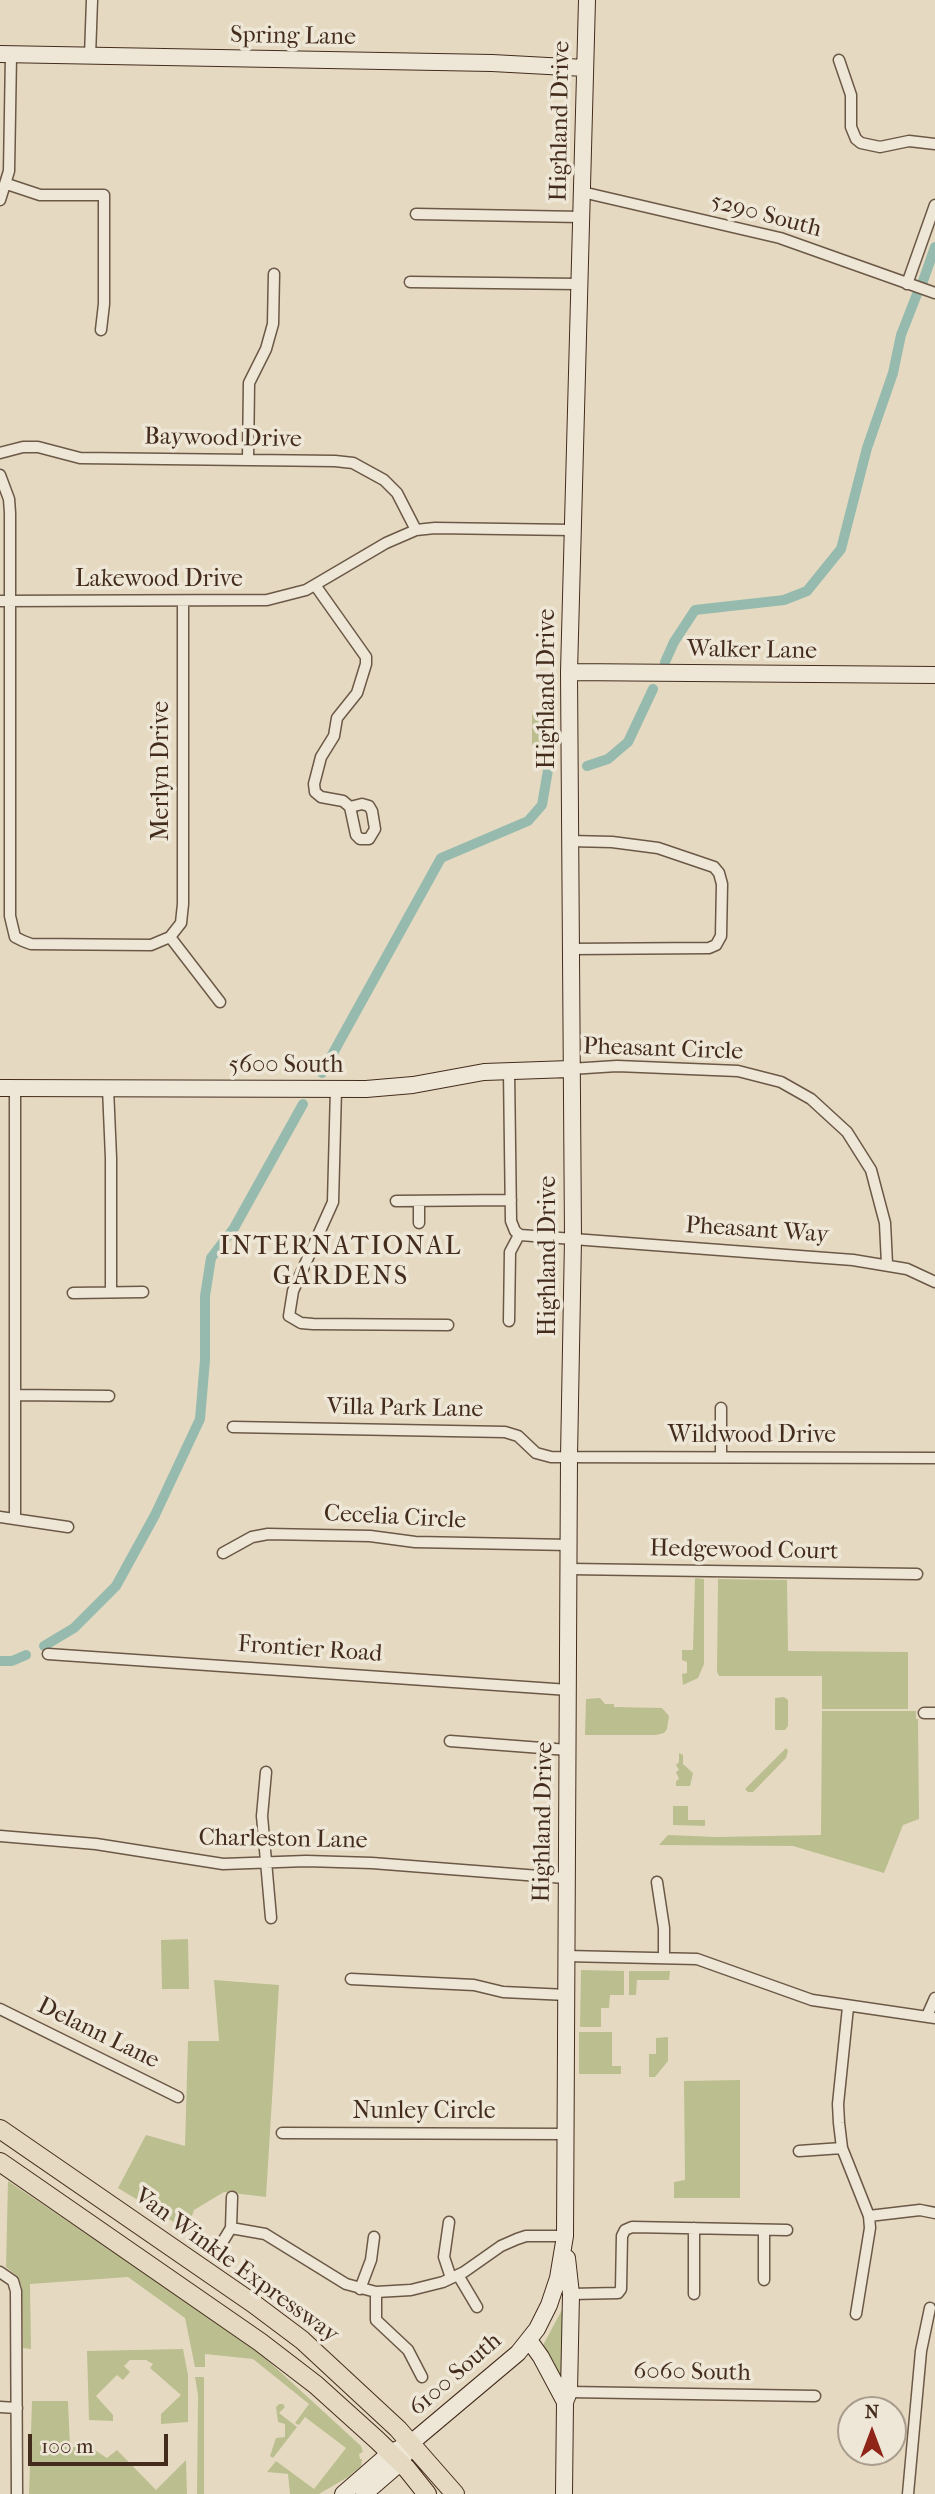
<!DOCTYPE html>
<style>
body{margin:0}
#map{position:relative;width:935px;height:2494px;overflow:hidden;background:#e5dac1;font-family:"IM FELL French Canon",serif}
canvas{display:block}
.north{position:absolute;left:837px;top:2396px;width:70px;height:70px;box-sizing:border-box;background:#eee7d7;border:2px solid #aa9c8d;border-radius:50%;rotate:0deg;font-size:19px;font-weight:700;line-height:28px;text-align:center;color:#442c1d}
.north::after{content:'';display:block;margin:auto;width:24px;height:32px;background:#8f2418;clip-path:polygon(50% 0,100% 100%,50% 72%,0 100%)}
.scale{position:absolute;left:28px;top:2434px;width:140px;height:32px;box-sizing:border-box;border:4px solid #442c1d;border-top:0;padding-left:9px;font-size:21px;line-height:24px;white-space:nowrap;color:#442c1d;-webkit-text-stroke:5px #eee7d7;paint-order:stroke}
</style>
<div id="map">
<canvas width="935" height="2494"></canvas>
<div class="north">N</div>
<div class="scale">100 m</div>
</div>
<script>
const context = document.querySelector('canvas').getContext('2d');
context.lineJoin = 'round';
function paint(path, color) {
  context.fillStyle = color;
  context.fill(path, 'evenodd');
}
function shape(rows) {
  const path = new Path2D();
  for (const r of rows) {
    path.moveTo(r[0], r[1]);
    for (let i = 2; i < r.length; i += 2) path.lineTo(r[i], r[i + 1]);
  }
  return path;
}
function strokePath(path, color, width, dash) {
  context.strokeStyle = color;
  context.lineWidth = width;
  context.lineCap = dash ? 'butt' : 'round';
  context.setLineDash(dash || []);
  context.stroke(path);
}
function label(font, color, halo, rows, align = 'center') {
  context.font = font + ' "IM FELL French Canon",serif';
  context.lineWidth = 7;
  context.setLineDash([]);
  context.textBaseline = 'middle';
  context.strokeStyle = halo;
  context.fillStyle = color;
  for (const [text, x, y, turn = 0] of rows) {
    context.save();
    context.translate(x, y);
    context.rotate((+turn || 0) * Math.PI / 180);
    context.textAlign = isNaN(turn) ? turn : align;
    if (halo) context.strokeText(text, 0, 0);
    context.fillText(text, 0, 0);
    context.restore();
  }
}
const green = shape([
 [532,711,548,711,548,745,532,745],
 [695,1578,704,1579,704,1664,698,1678,683,1685,682,1674,687,1673,687,1662,682,1660,682,1650,693,1650],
 [718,1579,787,1580,788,1651,908,1652,908,1709,822,1709,822,1676,719,1676,717,1672],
 [784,1697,788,1700,788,1726,785,1730,775,1730,775,1698],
 [600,1698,605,1704,614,1704,614,1707,662,1708,669,1716,667,1729,664,1733,656,1735,585,1735,586,1699],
 [822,1711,916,1711,916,1719,918,1719,919,1819,903,1825,884,1873,793,1846,659,1845,668,1835,717,1837,821,1835],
 [786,1748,788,1751,786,1758,753,1792,748,1792,745,1789],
 [679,1753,683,1755,683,1764,693,1773,690,1786,676,1786,676,1781,679,1779,676,1772,679,1770,676,1765,679,1762],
 [673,1806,688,1806,688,1820,705,1820,705,1826,673,1825],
 [188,1939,189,1989,162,1989,161,1940],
 [581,1970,624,1971,624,1995,610,1995,609,2008,601,2008,601,2027,580,2027],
 [629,1971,670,1971,669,1980,637,1980,636,1995,629,1995],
 [214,1980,279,1985,266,2197,224,2192,194,2210,187,2230,118,2188,146,2135,185,2146,188,2041,219,2041],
 [579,2032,612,2032,612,2066,621,2066,621,2074,579,2074],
 [668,2037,668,2061,655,2077,649,2077,649,2054,656,2054,656,2038],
 [740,2080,740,2198,674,2198,674,2182,685,2180,684,2081],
 [8,2181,252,2346,361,2446,363,2452,359,2454,360,2459,362,2459,361,2466,348,2477,319,2494,290,2494,288,2474,267,2472,276,2461,314,2489,346,2448,305,2417,299,2425,295,2423,309,2404,253,2359,205,2354,205,2367,195,2367,185,2318,128,2277,30,2284,31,2349,23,2348,22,2287,17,2276,6,2267],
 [563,2308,564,2377,560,2378,543,2345],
 [183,2349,188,2375,188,2422,161,2424,161,2414,181,2395,150,2368,153,2364,146,2360,130,2360,124,2366,130,2372,123,2380,117,2375,96,2396,113,2415,113,2421,89,2420,87,2351],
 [195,2377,204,2377,204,2494,197,2494,198,2395],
 [32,2401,68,2401,70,2447,90,2447,107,2458,117,2450,156,2490,186,2460,187,2494,29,2494],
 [279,2404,283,2404,285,2407,279,2413,297,2427,273,2458,270,2456,276,2438,285,2437,285,2424,278,2422,276,2407]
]);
const canal = shape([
 [922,284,935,247],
 [665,662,674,642,695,610,784,600,807,591,841,549,867,448,893,373,901,335,917,294],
 [587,766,608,759,628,742,653,689],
 [322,1073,441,858,528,821,542,805,548,770],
 [44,1646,74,1628,116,1586,155,1515,200,1419,205,1360,205,1296,211,1258,234,1228,303,1104],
 [0,1661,12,1661,26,1655]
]);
const street = shape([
 [90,56,92,0],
 [839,60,851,95,851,127,856,139,861,143,880,147,909,141,935,144],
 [7,184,40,195,104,195,104,304,101,330],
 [582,192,780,238,935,293],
 [0,200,9,171,11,55],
 [416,214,581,217],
 [410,282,579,284],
 [907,284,935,205],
 [0,453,23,447,38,447,80,458,335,461,353,463,384,480,397,493,416,530],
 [248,460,249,383,266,349,273,324,274,274],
 [0,475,9,499,10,513,10,916,15,937,23,941,31,944,151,945,170,937,181,923,183,904,183,602],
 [315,585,366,657,366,664,357,693,337,718,334,736,321,757,314,784,315,792,321,797,343,801,350,807,362,804,369,806,372,811,375,829,369,839,360,839,356,835,350,807],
 [0,601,267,600,306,590,386,543,416,530,435,528,572,530],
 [570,841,612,842,658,848,714,867,719,873,722,884,721,936,716,945,709,948,571,949],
 [170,937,220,1002],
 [570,1069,617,1066,738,1071,781,1082,811,1099,847,1132,871,1170,885,1223,887,1264],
 [509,1071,511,1221,515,1231,520,1235,853,1260,907,1269,935,1282],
 [15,1088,15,1518],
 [108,1088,111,1158,111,1292],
 [336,1089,333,1202,293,1291,289,1316,301,1323,313,1324,448,1325],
 [396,1201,511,1200],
 [419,1223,419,1201],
 [73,1293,143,1292],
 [509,1321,510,1252,519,1235],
 [15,1395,109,1396],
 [233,1427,505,1432,518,1436,536,1453,551,1457,935,1458],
 [721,1457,721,1408],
 [0,1517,68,1527],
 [223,1553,252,1537,268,1534,370,1536,415,1542,570,1545],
 [570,1569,917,1574],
 [48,1654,569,1690],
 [924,1713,935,1713],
 [450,1741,568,1750],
 [266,1772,262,1816,271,1918],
 [0,1836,96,1844,223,1864,306,1861,372,1863,565,1878],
 [657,1882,664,1928,664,1957],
 [566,1956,697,1959,812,2000,935,2018],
 [351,1979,474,1985,503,1992,567,1995],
 [848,2007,838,2104,839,2123,842,2148,869,2216,870,2228,856,2314],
 [0,2009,178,2097],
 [927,2016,935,1998],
 [282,2133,566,2134],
 [799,2151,842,2148],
 [869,2216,920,2210,935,2213],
 [449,2222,444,2257,451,2278],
 [231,2228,265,2234,346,2284,376,2292,411,2290,443,2282,464,2272,501,2246,517,2239,526,2236,565,2236],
 [217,2251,231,2228,232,2197],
 [0,2272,13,2281,16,2291,17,2494],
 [458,2275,477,2307],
 [764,2280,764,2230],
 [360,2289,371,2260,374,2237],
 [376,2292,376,2320,408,2350,422,2377],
 [571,2294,618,2293,621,2289,622,2236,625,2230,632,2227,787,2230],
 [694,2294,694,2228],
 [569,2392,815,2396],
 [0,2407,17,2408],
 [908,2494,921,2351,930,2308]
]);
const secondary = shape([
 [0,54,492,63,585,68],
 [569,672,935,675],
 [0,1088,366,1089,413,1085,484,1072,570,1069],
 [529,2340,541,2357,565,2402,564,2494],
 [565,2402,569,2392,571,2294,567,2258],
 [343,2494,390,2453,411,2443,518,2353,537,2329,549,2305,558,2278,565,2236,569,1457,573,1239,569,672,587,0],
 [364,2494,400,2463,407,2451]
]);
const primary = shape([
 [0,2129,254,2304,302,2340,398,2429,455,2494],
 [0,2162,260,2342,316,2385,377,2440,407,2469,427,2494]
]);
const streetNames = [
 ["Spring Lane",293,37,1],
 ["Highland Drive",561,121,-89],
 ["5290 South",766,216,15],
 ["Baywood Drive",223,439,1],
 ["Lakewood Drive",159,580],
 ["Walker Lane",752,651,1],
 ["Highland Drive",548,689,-90],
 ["Merlyn Drive",162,771,-90],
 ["Pheasant Circle",663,1050,2],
 ["5600 South",286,1066],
 ["Pheasant Way",757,1231,4],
 ["Highland Drive",549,1256,-90],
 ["Villa Park Lane",405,1409,1],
 ["Wildwood Drive",752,1436],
 ["Cecelia Circle",395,1518,3],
 ["Hedgewood Court",744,1551,1],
 ["Frontier Road",310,1650,4],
 ["Highland Drive",544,1822,-89],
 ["Charleston Lane",283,1840,1],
 ["Delann Lane",98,2034,26],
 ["Nunley Circle",424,2112],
 ["Van Winkle Expressway",236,2266,36],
 ["6060 South",692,2373,1],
 ["6100 South",456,2375,-41]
];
const neighbourhoodNames = [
 ["INTERNATIONAL",341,1248],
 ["GARDENS",341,1278]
];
paint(green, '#bbbe8f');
strokePath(canal, '#96bbae', 10);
strokePath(street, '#6c5846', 13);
strokePath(secondary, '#442c1d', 18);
strokePath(primary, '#442c1d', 20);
strokePath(street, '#eee7d7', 10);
strokePath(secondary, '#eee7d7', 16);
strokePath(primary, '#e5dac1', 18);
label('24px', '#442c1d', '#eee7d7', streetNames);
context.letterSpacing = '2px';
label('26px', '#442c1d', '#eee7d7', neighbourhoodNames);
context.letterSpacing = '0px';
</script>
